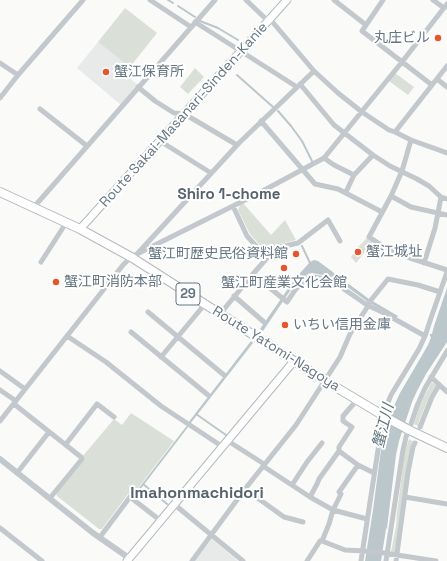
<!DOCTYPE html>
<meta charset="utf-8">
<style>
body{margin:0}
canvas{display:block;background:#fafaf8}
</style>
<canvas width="447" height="561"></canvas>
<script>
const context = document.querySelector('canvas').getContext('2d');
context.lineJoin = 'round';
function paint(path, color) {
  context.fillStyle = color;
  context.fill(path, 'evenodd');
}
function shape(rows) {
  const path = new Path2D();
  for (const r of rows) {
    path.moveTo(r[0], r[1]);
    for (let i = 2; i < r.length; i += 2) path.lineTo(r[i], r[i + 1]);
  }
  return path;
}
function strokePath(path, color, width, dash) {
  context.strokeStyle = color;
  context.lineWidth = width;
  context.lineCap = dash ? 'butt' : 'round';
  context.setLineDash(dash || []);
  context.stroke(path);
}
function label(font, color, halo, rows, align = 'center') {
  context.font = font + ' "Space Grotesk","Noto Sans JP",sans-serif';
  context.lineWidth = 4;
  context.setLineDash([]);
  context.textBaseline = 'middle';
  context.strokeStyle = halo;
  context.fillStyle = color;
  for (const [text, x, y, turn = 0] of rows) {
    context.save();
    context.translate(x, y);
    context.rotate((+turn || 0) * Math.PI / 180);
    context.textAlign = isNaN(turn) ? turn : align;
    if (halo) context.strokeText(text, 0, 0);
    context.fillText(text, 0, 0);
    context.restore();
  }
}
const built = shape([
 [98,42,133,69,127,76,138,85,121,105,77,68],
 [212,539,238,561,195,561]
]);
const green = shape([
 [125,8,157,33,130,67,98,42],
 [195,68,204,77,188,94,180,87],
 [395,73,414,87,408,95,389,81],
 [243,203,271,235,285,220,296,240,280,244,268,251,265,251,250,234,238,210,240,205],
 [367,238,373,242,356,263,351,257,359,246],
 [431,383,433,383,436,385,430,395,419,421,418,426,414,424,419,407],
 [131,413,174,441,132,496,128,494,102,529,99,529,57,496,56,493,85,459,82,457,114,419,122,425],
 [409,439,414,442,395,553,391,552,396,526,397,512,405,451]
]);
const water = shape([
 [314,260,318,261,369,299,398,316,396,318,368,302,335,278,328,276,312,273,308,274,298,282,292,288,263,331,260,329,294,280,310,262],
 [447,288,447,342,426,374,417,391,412,402,399,441,396,455,387,528,386,529,381,561,365,561,373,510,382,442,386,435,394,406,400,393,428,345,431,337,430,336,430,334,432,334,434,326],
 [251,341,253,343,190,424,188,423]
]);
const stream = shape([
 [168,0,173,3],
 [178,6,195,17],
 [200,21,218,28,238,40],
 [237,75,273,107],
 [278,111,291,126,302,141,312,161],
 [302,246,311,265],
 [196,414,226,435],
 [143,484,167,504],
 [134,496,187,427]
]);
const minor = shape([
 [150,0,191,27],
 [246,0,268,21],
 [334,0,366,25],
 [383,0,362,31,432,85],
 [433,0,444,8],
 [270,19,314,71,338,93,362,112,389,130,395,132,411,140,447,153],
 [195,22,297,87],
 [0,63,18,75],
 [437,79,447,87],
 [300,84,334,125,373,155,390,166,417,179,429,186,441,197,447,199],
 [138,87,155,101,174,113,184,114,193,119,237,145],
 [0,98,18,75,83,0],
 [40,109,87,146],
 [261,121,315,184,338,189,382,212],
 [395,132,447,66],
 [411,140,402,171,391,196,369,237,383,246,410,258,447,270],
 [160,141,211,173],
 [324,158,334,165,354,175],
 [346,192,354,175,373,155],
 [391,196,411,207,447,215],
 [233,206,247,236,266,257],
 [34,207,215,0],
 [138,253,239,143,314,71],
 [41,262,66,223],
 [424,263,435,228,438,213,441,197],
 [253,274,287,302,295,290,306,279,314,277,327,279,331,280,367,305,382,312,425,336],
 [234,296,264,322],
 [367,305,388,279,418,285,440,292],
 [148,312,224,375],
 [220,314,253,274,274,250,280,247,298,243,328,220,340,241],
 [131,332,208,395],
 [67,336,106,362,161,406,223,447],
 [161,357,205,304],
 [0,371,25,389],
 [431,377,447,392],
 [0,390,16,401],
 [14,404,81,457,82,459,50,498],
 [383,415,391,395,419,349,425,336,431,318,447,272],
 [0,421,123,265,131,257,257,194,324,158,402,62,447,4],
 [420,427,432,397,439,385],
 [409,430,417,406,425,388,447,351],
 [228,441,264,464],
 [66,444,97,404,114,417],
 [339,451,358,465,374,473],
 [358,465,339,492,341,494,333,510,367,519],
 [263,466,310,497,333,510,329,524,322,541,320,541,307,561],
 [17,473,49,432],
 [292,485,307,462,322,443],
 [245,489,284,517,303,522],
 [310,497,317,484,319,479,339,451,339,447,352,427,343,421,343,416,357,400],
 [405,497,447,504],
 [175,505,243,561],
 [0,528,42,561],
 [100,537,130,497,161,521],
 [322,541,345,550,365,551,384,553,436,561],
 [192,561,245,489,296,425,340,357,350,334,368,306],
 [361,561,380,437,385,416],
 [386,561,403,450,408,429],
 [396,561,408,472,413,447,415,443]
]);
const tertiary = shape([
 [0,459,93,533,129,558]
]);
const secondary = shape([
 [80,229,287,0],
 [127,561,294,361]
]);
const primary = shape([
 [0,192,80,229,131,257,324,380,389,419,409,430,447,448]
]);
const markers = [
 [438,38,4,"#e4572e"],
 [106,72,4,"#e4572e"],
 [358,252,4,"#e4572e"],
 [296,254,4,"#e4572e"],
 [284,268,4,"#e4572e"],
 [56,282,4,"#e4572e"],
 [285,325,4,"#e4572e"]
];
const shields = [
 [188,294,24]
];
const shieldNames = [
 ["29",188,294]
];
const poiNames = [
 ["丸庄ビル",430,38,"right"],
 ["蟹江保育所",114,72],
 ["蟹江城址",366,252],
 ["蟹江町歴史民俗資料館",288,254,"right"],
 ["蟹江町消防本部",64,282],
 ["蟹江町産業文化会館",284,283,"center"],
 ["いちい信用金庫",293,325]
];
const streetNames = [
 ["Route Sakai-Masanari-Sinden-Kanie",184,115,-48],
 ["Route Yatomi-Nagoya",276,349,32]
];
const neighbourhoodNames = [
 ["Shiro 1-chome",229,195]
];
const waterNames = [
 ["蟹江川",384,426,-76]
];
const quarterNames = [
 ["Imahonmachidori",197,494]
];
paint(built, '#e8e9e9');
paint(green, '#dadfd7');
paint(water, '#bbc7cb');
strokePath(stream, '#bbc7cb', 2);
strokePath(secondary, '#b3babf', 9);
strokePath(primary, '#b5babe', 10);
strokePath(minor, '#c3c8cc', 5);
strokePath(tertiary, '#c3c8cc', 6);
strokePath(secondary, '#fff', 7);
strokePath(primary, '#fff', 8);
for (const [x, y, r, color] of markers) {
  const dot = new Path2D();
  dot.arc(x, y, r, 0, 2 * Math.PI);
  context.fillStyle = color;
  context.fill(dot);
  strokePath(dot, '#fff', 1.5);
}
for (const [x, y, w] of shields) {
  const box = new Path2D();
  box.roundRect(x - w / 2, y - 11, w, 22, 3);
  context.fillStyle = '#fff';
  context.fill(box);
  strokePath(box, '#657683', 1);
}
label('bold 13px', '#657683', null, shieldNames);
label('14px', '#657683', '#fff', poiNames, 'left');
label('14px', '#657683', '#fff', streetNames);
label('bold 15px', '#57646e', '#fff', neighbourhoodNames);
label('italic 15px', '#60757c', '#fff', waterNames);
label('bold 16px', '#57646e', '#fff', quarterNames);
</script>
